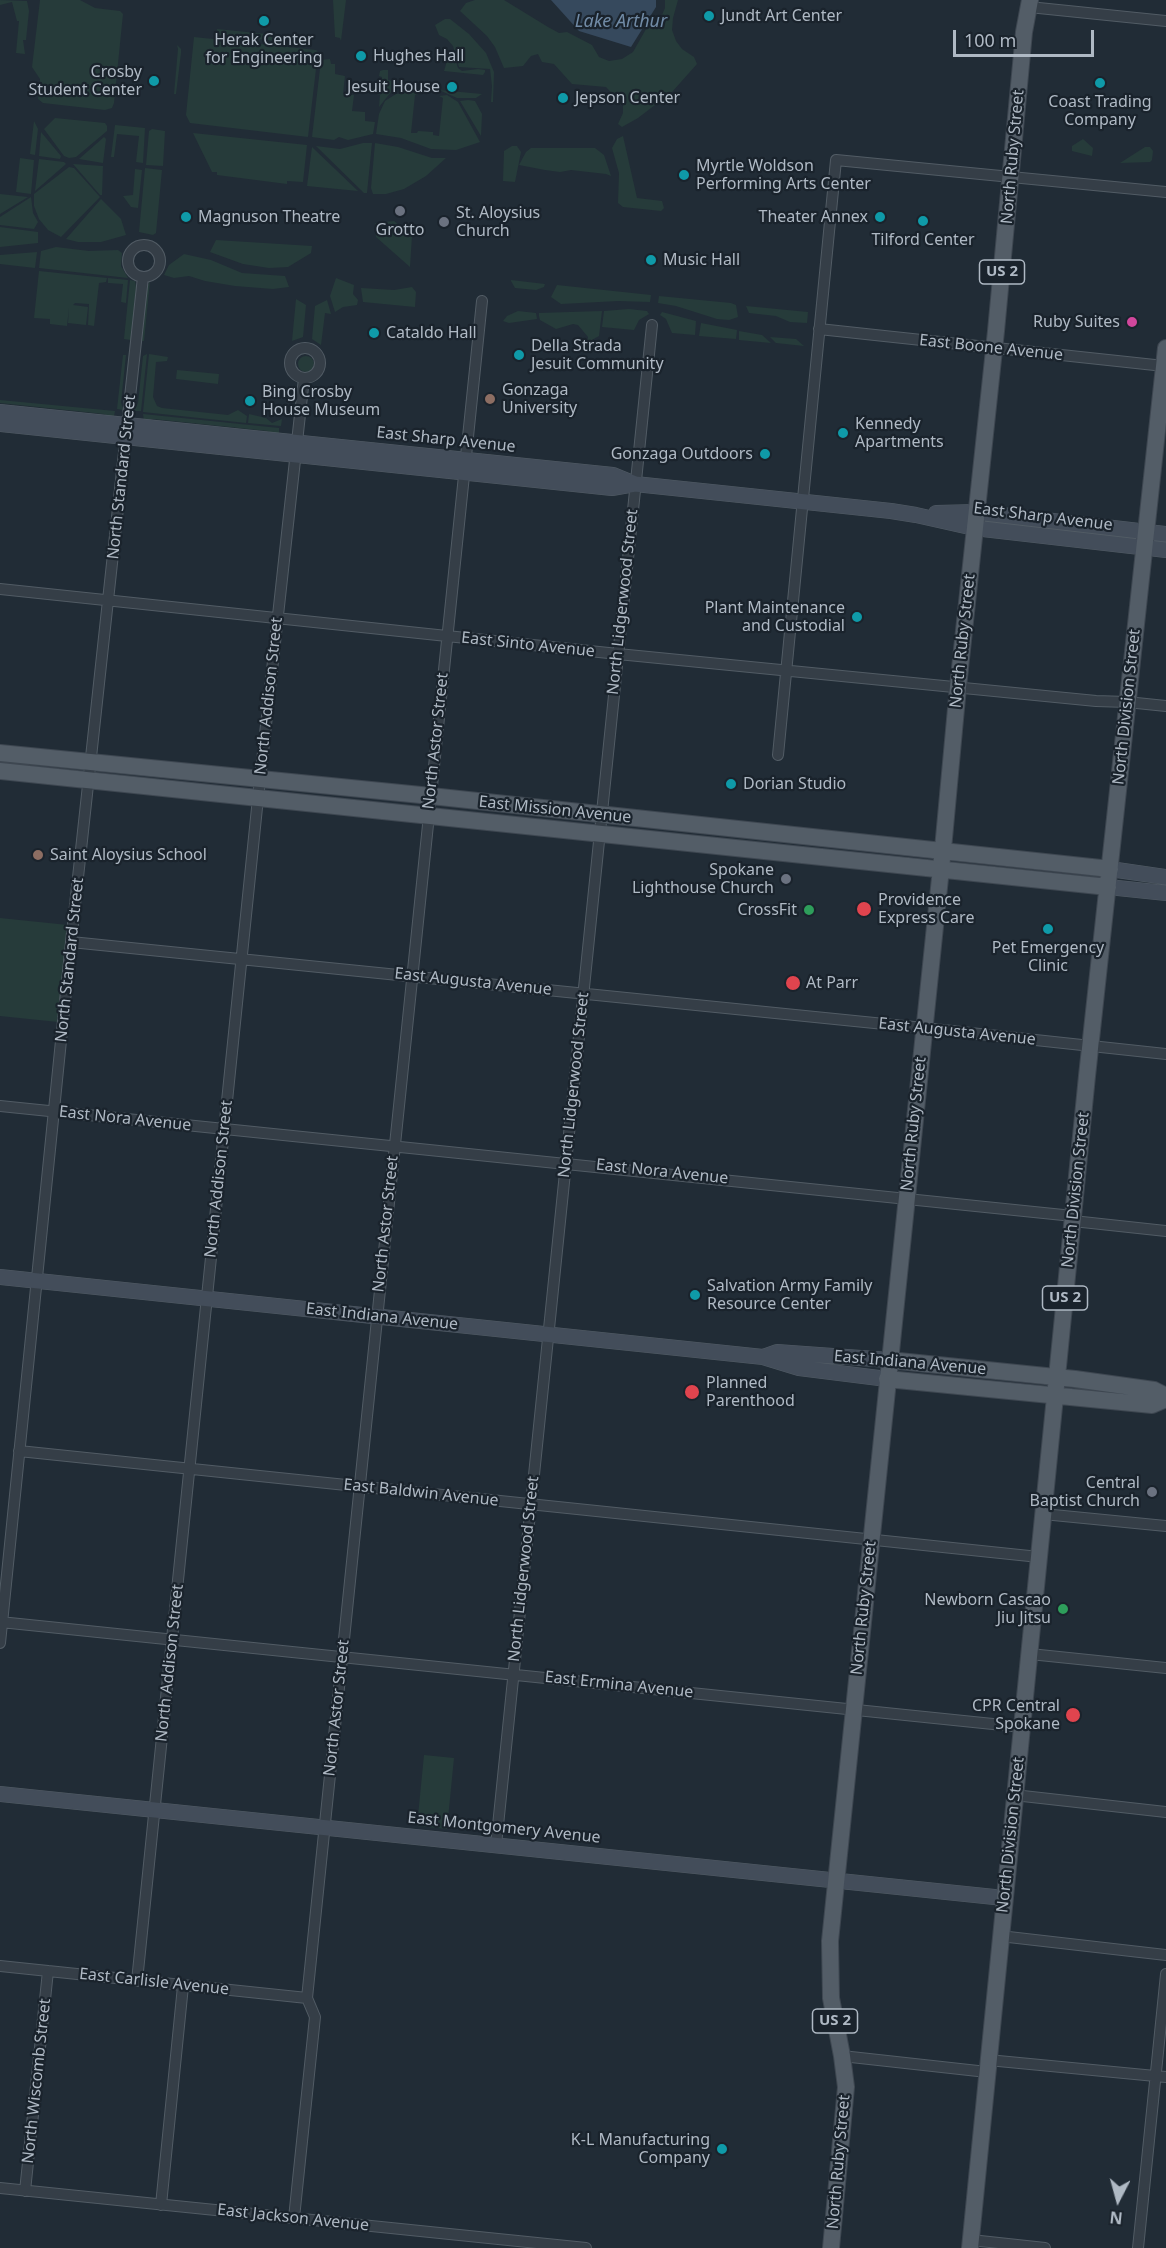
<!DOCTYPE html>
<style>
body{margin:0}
#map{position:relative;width:1166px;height:2248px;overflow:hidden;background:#212c36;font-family:"Noto Sans",sans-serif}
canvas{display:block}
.north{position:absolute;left:1088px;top:2170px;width:60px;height:60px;-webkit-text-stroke:4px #1a232c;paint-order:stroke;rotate:186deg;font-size:16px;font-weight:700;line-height:24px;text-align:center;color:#afb9c4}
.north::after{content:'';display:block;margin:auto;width:21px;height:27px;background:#afb9c4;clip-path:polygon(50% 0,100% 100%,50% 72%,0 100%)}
.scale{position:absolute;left:953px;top:30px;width:141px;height:27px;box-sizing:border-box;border:3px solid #afb9c4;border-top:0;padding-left:8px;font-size:18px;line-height:21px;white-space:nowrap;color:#afb9c4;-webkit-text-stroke:4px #1a232c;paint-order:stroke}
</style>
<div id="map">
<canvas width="1166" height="2248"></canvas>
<div class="north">N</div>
<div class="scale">100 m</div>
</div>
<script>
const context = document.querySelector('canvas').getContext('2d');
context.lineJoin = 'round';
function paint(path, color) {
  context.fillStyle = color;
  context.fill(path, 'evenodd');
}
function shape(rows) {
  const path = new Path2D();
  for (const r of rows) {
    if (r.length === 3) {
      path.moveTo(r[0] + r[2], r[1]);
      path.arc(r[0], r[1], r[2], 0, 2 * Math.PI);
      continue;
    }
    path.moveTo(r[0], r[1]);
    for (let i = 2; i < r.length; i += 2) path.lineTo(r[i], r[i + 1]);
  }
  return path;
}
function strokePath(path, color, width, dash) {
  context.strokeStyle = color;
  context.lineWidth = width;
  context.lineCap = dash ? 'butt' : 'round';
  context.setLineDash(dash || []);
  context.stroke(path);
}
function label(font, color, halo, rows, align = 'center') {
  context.font = font + ' "Noto Sans",sans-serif';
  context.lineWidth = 4.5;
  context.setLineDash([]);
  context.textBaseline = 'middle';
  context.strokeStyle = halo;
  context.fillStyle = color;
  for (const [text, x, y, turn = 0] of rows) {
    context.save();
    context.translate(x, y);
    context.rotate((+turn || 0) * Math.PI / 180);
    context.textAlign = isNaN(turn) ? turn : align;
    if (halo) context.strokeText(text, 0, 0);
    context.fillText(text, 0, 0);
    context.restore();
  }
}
const green = shape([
 [0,0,27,1,29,11,26,40,23,40,25,54,16,53,19,21,17,21,12,2,0,5],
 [40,0,80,0,95,8,120,11,123,14,114,103,112,108,105,110,43,103,38,99,40,79,32,67],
 [333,0,346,0,341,41,340,38,335,37],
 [475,0,504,0,548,27,559,33,567,32,592,45,599,57,609,61,622,59,633,52,650,22,662,15,665,8,665,0,678,0,673,18,672,30,676,41,682,49,694,57,697,64,672,92,638,118,622,127,618,124,623,113,623,105,606,87,572,84,554,64,542,62,538,54,531,56,523,66,504,68,495,47,487,36,460,11,466,3],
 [445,19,450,19,469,34,486,53,494,72,493,102,491,102,492,86,490,69,459,67,453,46,447,39,439,35,435,25],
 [217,29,297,37,296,43,217,35],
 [194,37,316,50,318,52,308,137,190,123,186,115],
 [177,45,181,49,181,53,176,94,174,94,178,49],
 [330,59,331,64,335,64,335,74,345,76,343,94,354,95,352,111,365,112,365,121,375,122,373,134,348,140,339,137,334,140,312,137,321,60],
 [447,61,456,62,458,68,462,71,478,69,485,70,485,72,483,75,444,71],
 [383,70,388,70,388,80,392,81,391,92,379,107,380,95,377,94,378,89,381,89,382,77,379,76,380,71],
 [439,90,482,94,476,98,457,98],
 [414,92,419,94,415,95,411,133,417,133,418,131,433,132,433,135,439,136,443,98,439,96,447,95,458,102,480,142,456,150,431,149,401,138,376,134,379,114,385,101,396,94],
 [468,100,475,101,482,114,481,136,460,101],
 [55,118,105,123,107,126,107,131,76,157,69,158,64,156,44,129],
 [34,121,38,129,35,155,30,154],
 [115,125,145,128,143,163,136,162,139,136,117,134,114,157,111,157],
 [152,129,165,131,163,166,146,165,149,131],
 [41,132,61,156,60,159,39,156],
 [193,133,307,145,303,182,287,181,287,184,217,175,217,172,212,172],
 [623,136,637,198,662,201,664,208,661,211,623,207,618,203,619,173,612,148,617,139],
 [104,137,106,139,103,163,79,159],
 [1083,139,1093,148,1092,156,1072,151,1072,146],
 [363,143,372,143,367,193,364,193,316,146,340,149],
 [375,143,398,147,432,158,446,158,426,176,404,189,386,194,373,194,371,188],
 [512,146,517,146,521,152,515,182,503,181,504,151],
 [312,147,313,148,358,191,307,186],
 [1145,147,1150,147,1153,151,1152,160,1150,162,1120,163],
 [531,148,595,148,604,155,611,176,606,174,571,170,560,172,545,170,519,165,526,152],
 [20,158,34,160,31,194,16,192],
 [39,159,64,162,66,164,35,191],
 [73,164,103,166,102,195,100,195],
 [69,167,74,168,100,197,61,237,48,230,39,219,34,206,34,194],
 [145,168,162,170,156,233,153,235,139,232],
 [135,169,142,170,138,208,131,207,123,196,133,195],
 [0,194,28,197,0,214],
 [31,197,33,213,38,222,34,229,0,225,0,217],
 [101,199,121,219,126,235,101,242,78,242,66,239],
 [394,221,412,236,410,267,376,237,375,223],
 [0,227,38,232,38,243,0,247],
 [216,240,312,246,311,253,288,267,269,268,243,264,210,252],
 [56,247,89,251,118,250,122,253,121,266,128,278,39,268,41,251],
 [37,252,35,268,0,264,0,255],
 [184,254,211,260,242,273,285,276,289,287,273,289,235,286,205,281,189,276,174,278,164,275,169,265],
 [39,271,107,278,106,282,99,283,94,326,88,325,89,304,75,303,73,305,88,307,86,325,68,323,69,308,67,326,50,324,50,319,34,318],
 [108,278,128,280,126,303,121,302,123,284,108,283],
 [336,278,354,285,353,294,358,300,357,305,343,307,335,312,330,296],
 [130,280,135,281,136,287,131,340,124,339],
 [150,281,144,341,141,341,147,287],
 [511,281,511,280,545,284,544,287,536,290,515,288],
 [557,285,651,295,650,302,618,301,561,304,551,297],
 [412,287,416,292,415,307,363,302,361,288,394,290],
 [659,296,731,303,736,305,738,317,729,320,717,319,676,306,658,303],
 [296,299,306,305,303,337,292,341],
 [327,300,331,314,325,313,321,345,312,339,315,306],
 [746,306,808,312,807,323,790,322,776,316,749,313],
 [629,309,647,311,649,314,639,320,634,330,602,327,604,311],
 [518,311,536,313,537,319,509,323,503,321,507,316],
 [602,311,599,336,590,341,589,350,586,350,588,337,578,325,573,324,556,329,540,320,539,316,539,313],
 [662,312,696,321,695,335,672,333,666,319,660,315],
 [701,323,737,330,736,339,699,336],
 [739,331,762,335,771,343,739,340],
 [770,337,796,339,804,346,776,343],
 [147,354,141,411,134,411,138,403,143,356],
 [149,354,168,357,167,361,156,362,153,397,157,406,162,408,228,415,238,410,247,416,246,423,143,412],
 [123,355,126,355,121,402,123,410,117,409],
 [306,364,8],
 [177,370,219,374,218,384,176,379],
 [0,400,115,411,114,416,111,418,104,414,0,403],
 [143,414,279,428,279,433,276,435,268,431,153,419,144,421],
 [249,414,266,418,272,423,282,419,281,426,248,423],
 [0,918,68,925,58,1022,0,1016],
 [424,1755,454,1758,447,1829,417,1826]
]);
const water = shape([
 [551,0,656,0,656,7,631,47,579,31]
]);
const street = shape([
 [1029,7,1166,21],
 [144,261,16],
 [819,329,1164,366],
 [305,363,15],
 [0,589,618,654,1096,701,1127,702,1166,706],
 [778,755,836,160,1166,192],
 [71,942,924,1028,1166,1054],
 [0,1106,1073,1216],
 [1073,1221,1166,1231],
 [19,1451,1039,1557],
 [1043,1514,1166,1526],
 [0,1622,1022,1727],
 [0,1643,71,942,143,277],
 [1030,1654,1166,1668],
 [1014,1795,1166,1812],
 [496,1845,652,325],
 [1000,1936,1166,1955],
 [0,1966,307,1998],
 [137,1981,258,798,304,378],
 [842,2056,987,2072],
 [988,2060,1166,2077],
 [0,2188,586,2248],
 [25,2191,48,1971],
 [161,2205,183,1986],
 [294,2218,315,2017,307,1998,482,301],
 [971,2240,1045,2248],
 [1138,2248,1166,1974]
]);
const secondary = shape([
 [0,412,613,475,635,484],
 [0,424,612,488,635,484,721,493,891,511,916,515,974,528,1166,550],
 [936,513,976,512,1166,534],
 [1110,869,1166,877],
 [1108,887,1166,893],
 [0,1277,763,1357,799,1368,887,1379],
 [763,1357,777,1352,889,1360],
 [0,1794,1004,1898]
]);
const primary = shape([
 [0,753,431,796,1110,869],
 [0,771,1108,887],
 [889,1360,1075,1379,1154,1390,1166,1396],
 [887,1379,1152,1405,1166,1399],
 [831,2248,846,2087,842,2056,831,1998,830,1941,943,849,958,687,996,331,1024,32,1030,0],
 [970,2248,1087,1076,1166,348]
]);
const markers = [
 [709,16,6,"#0f9aa8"],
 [264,21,6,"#0f9aa8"],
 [361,56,6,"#0f9aa8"],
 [154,81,6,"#0f9aa8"],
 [1100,83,6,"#0f9aa8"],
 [452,87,6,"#0f9aa8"],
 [563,98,6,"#0f9aa8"],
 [684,175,6,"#0f9aa8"],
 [400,211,6,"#6b7280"],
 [186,217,6,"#0f9aa8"],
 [880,217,6,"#0f9aa8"],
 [923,221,6,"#0f9aa8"],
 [444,222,6,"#6b7280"],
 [651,260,6,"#0f9aa8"],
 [1132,322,6,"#d1479c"],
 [374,333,6,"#0f9aa8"],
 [519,355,6,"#0f9aa8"],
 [490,399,6,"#8d6e63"],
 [250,401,6,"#0f9aa8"],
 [843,433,6,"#0f9aa8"],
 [765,454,6,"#0f9aa8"],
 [857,617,6,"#0f9aa8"],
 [731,784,6,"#0f9aa8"],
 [38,855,6,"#8d6e63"],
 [786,879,6,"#6b7280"],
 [864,909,8,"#e0444e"],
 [809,910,6,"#2e9e5b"],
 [1048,929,6,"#0f9aa8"],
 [793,983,8,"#e0444e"],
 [695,1295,6,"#0f9aa8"],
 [692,1392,8,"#e0444e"],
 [1152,1492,6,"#6b7280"],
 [1063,1609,6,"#2e9e5b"],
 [1073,1715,8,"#e0444e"],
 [722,2149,6,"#0f9aa8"]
];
const shields = [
 [1002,272,45],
 [1065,1298,45],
 [835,2021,45]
];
const shieldNames = [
 ["US 2",1002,272],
 ["US 2",1065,1298],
 ["US 2",835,2021]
];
const poiNames = [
 ["Jundt Art Center",721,16],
 ["Herak Center",264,40,"center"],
 ["for Engineering",264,58,"center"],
 ["Hughes Hall",373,56],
 ["Crosby",142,72,"right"],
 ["Student Center",142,90,"right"],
 ["Jesuit House",440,87,"right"],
 ["Jepson Center",575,98],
 ["Coast Trading",1100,102,"center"],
 ["Company",1100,120,"center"],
 ["Myrtle Woldson",696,166],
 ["Performing Arts Center",696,184],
 ["St. Aloysius",456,213],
 ["Church",456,231],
 ["Magnuson Theatre",198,217],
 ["Theater Annex",868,217,"right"],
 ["Grotto",400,230,"center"],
 ["Tilford Center",923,240,"center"],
 ["Music Hall",663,260],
 ["Ruby Suites",1120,322,"right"],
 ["Cataldo Hall",386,333],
 ["Della Strada",531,346],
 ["Jesuit Community",531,364],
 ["Gonzaga",502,390],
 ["University",502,408],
 ["Bing Crosby",262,392],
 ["House Museum",262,410],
 ["Kennedy",855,424],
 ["Apartments",855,442],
 ["Gonzaga Outdoors",753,454,"right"],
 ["Plant Maintenance",845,608,"right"],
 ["and Custodial",845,626,"right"],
 ["Dorian Studio",743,784],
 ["Saint Aloysius School",50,855],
 ["Spokane",774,870,"right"],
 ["Lighthouse Church",774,888,"right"],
 ["Providence",878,900],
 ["Express Care",878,918],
 ["CrossFit",797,910,"right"],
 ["Pet Emergency",1048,948,"center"],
 ["Clinic",1048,966,"center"],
 ["At Parr",806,983],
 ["Salvation Army Family",707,1286],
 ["Resource Center",707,1304],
 ["Planned",706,1383],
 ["Parenthood",706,1401],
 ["Central",1140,1483,"right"],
 ["Baptist Church",1140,1501,"right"],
 ["Newborn Cascao",1051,1600,"right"],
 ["Jiu Jitsu",1051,1618,"right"],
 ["CPR Central",1060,1706,"right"],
 ["Spokane",1060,1724,"right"],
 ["K-L Manufacturing",710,2140,"right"],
 ["Company",710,2158,"right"]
];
const streetNames = [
 ["North Ruby Street",1013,157,-85],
 ["East Boone Avenue",991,348,6],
 ["East Sharp Avenue",446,440,6],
 ["North Standard Street",122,477,-84],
 ["East Sharp Avenue",1043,517,7],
 ["North Lidgerwood Street",623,602,-84],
 ["North Ruby Street",963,641,-84],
 ["East Sinto Avenue",528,645,6],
 ["North Addison Street",269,696,-84],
 ["North Division Street",1127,707,-84],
 ["North Astor Street",436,741,-84],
 ["East Mission Avenue",555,810,6],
 ["North Standard Street",70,960,-84],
 ["East Augusta Avenue",473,982,6],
 ["East Augusta Avenue",957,1032,6],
 ["North Lidgerwood Street",574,1085,-84],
 ["East Nora Avenue",125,1119,6],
 ["North Ruby Street",914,1124,-84],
 ["East Nora Avenue",662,1172,6],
 ["North Addison Street",219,1179,-84],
 ["North Division Street",1076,1190,-84],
 ["North Astor Street",386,1224,-84],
 ["East Indiana Avenue",382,1317,6],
 ["East Indiana Avenue",910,1363,5],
 ["East Baldwin Avenue",421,1493,6],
 ["North Lidgerwood Street",524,1569,-84],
 ["North Ruby Street",864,1608,-84],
 ["North Addison Street",170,1663,-84],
 ["East Ermina Avenue",619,1685,6],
 ["North Astor Street",337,1708,-84],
 ["East Montgomery Avenue",504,1828,6],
 ["North Division Street",1011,1835,-84],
 ["East Carlisle Avenue",154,1982,6],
 ["North Wiscomb Street",37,2081,-84],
 ["North Ruby Street",839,2162,-85],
 ["East Jackson Avenue",293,2218,6]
];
const waterNames = [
 ["Lake Arthur",621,22]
];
paint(green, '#263b3a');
paint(water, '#36495d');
strokePath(street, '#525c65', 12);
strokePath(secondary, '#525c65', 16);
strokePath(primary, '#3e4751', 18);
strokePath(street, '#353e47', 10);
strokePath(secondary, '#434d5a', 15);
strokePath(primary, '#535d67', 16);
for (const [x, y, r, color] of markers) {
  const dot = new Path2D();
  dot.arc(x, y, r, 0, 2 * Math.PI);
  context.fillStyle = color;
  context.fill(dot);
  strokePath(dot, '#1a232c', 2);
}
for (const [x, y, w] of shields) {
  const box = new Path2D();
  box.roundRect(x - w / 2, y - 12, w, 24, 4.5);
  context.fillStyle = '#1a232c';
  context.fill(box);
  strokePath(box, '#afb9c4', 1.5);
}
label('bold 15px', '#afb9c4', null, shieldNames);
label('16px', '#afb9c4', '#1a232c', poiNames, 'left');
label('16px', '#afb9c4', '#1a232c', streetNames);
label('italic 18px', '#718ba6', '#1a232c', waterNames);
</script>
